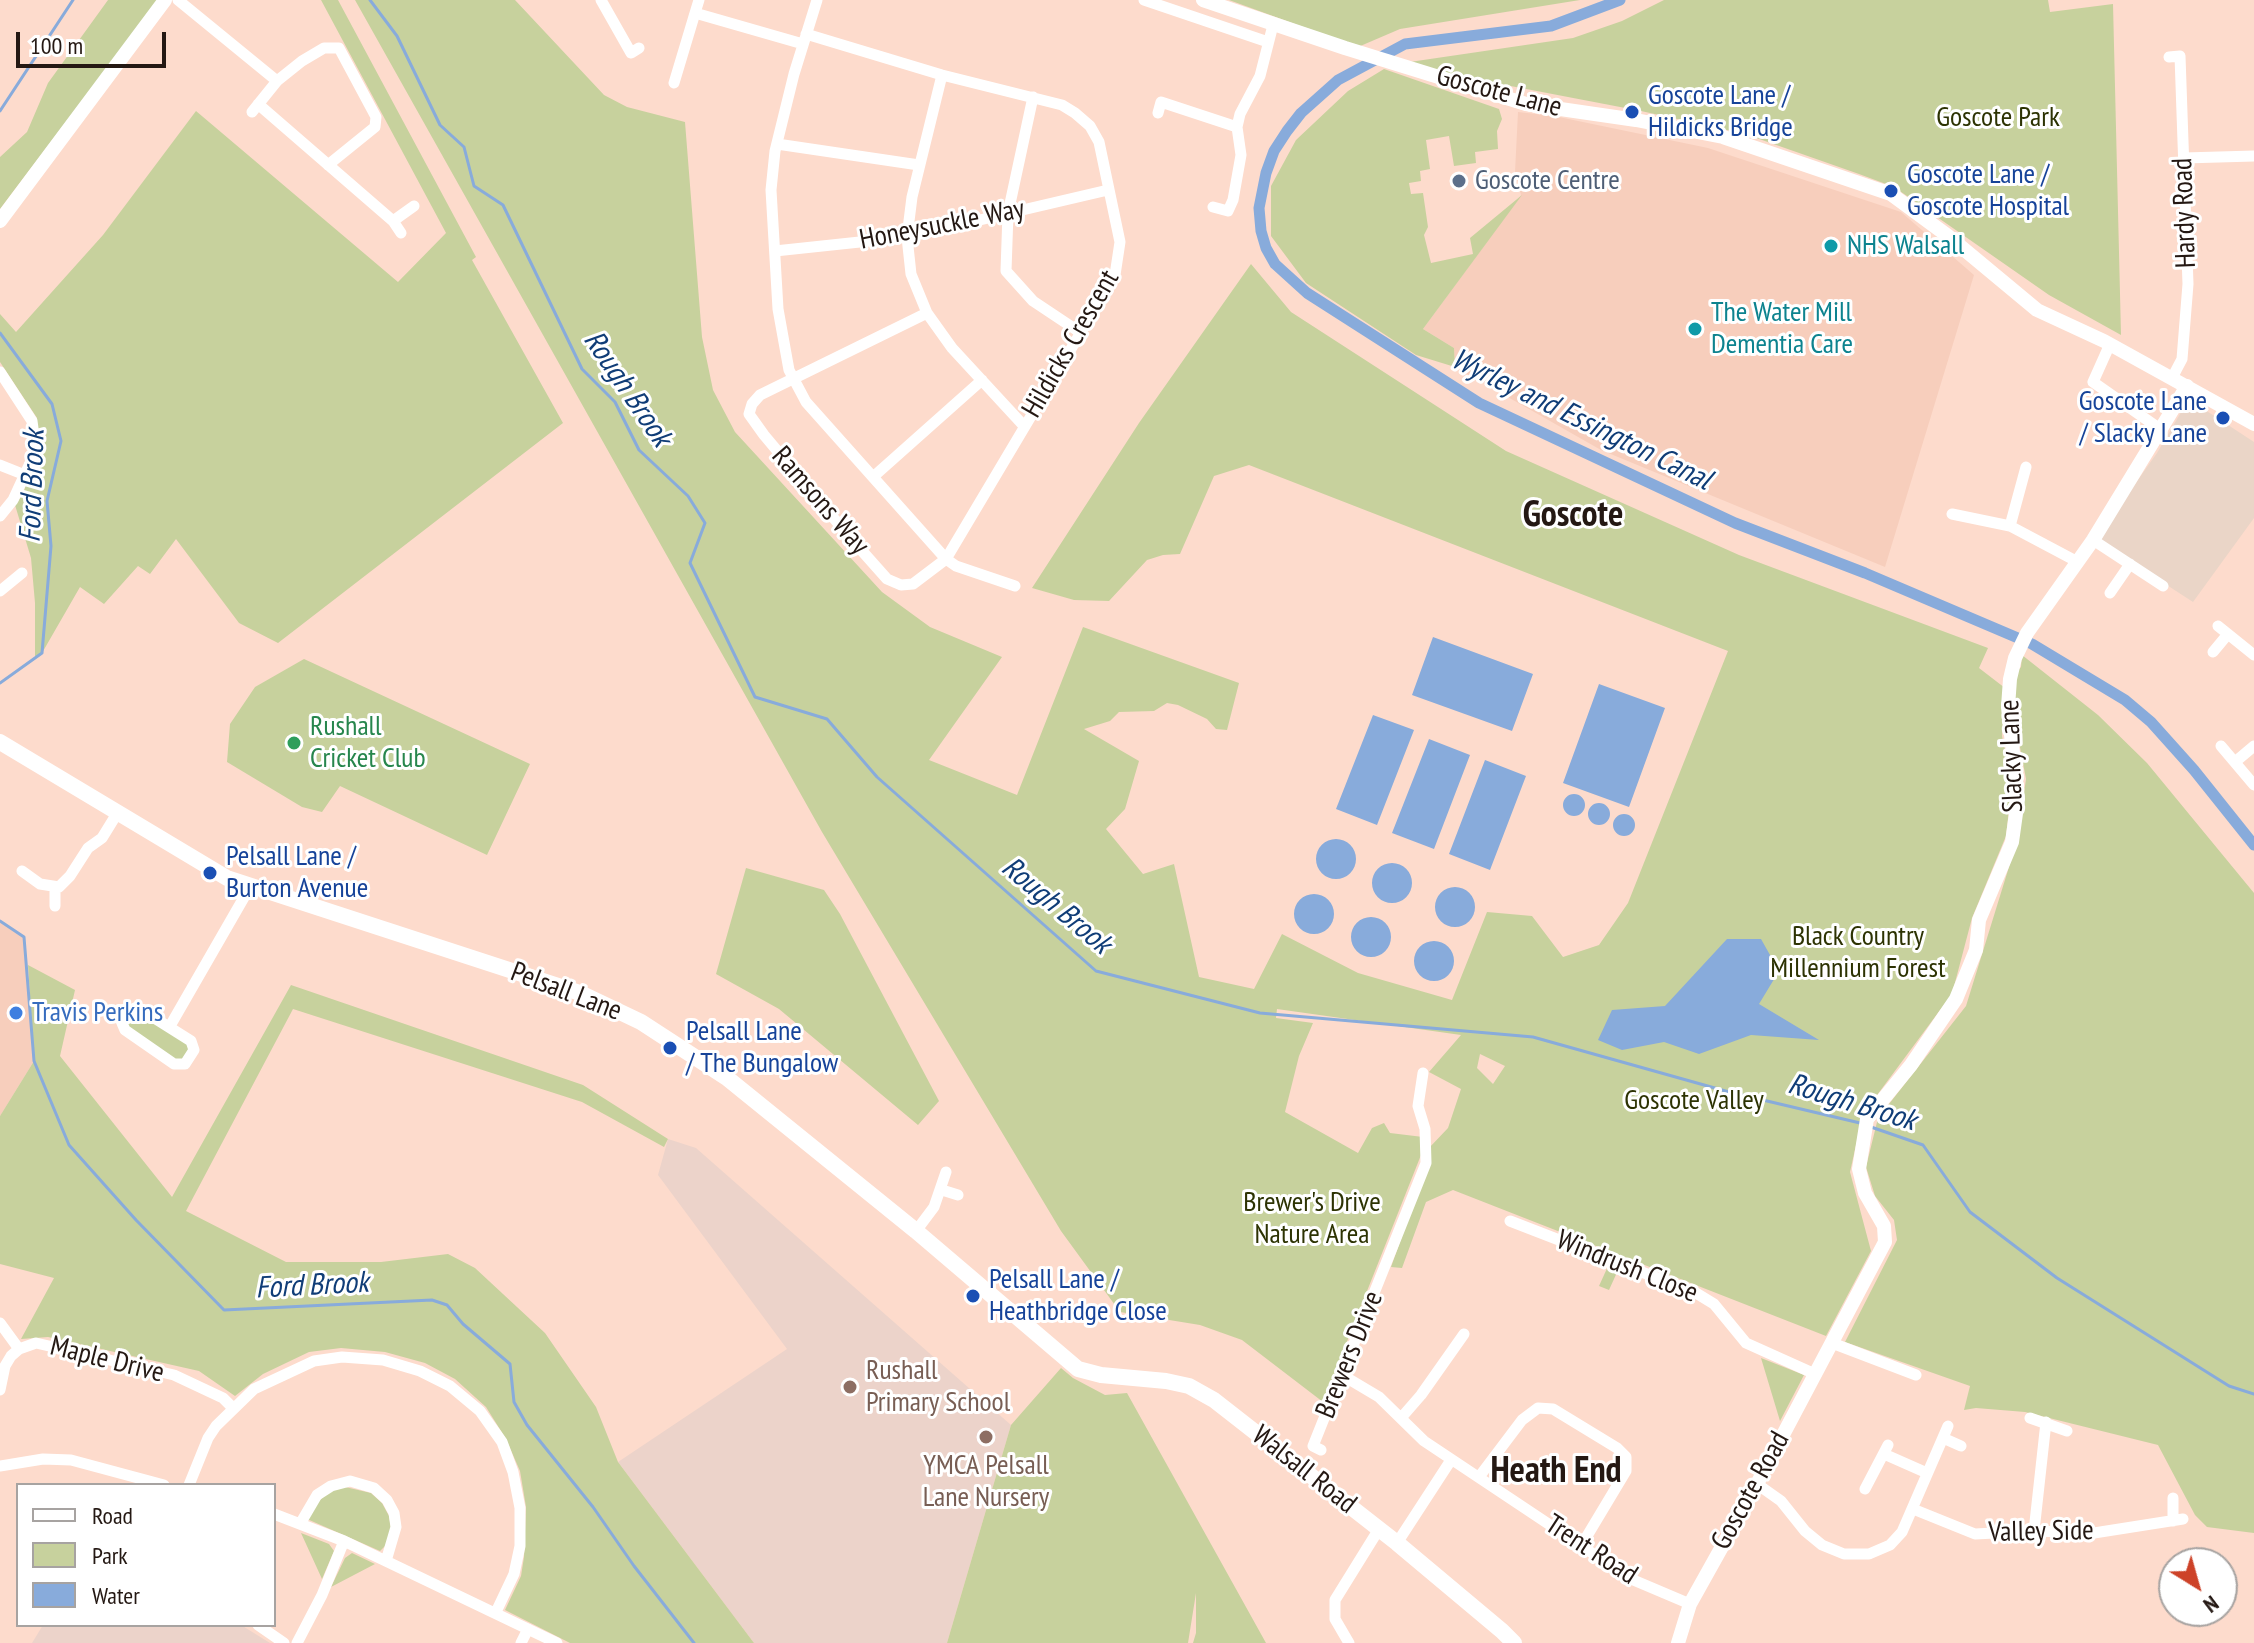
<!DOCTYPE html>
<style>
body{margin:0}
#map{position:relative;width:2254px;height:1643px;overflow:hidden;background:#fddbcc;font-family:"PT Sans Narrow",sans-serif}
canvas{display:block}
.legend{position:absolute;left:16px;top:1483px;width:260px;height:144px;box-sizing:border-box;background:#fff;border:2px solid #a7a3a1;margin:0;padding:10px 14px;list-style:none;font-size:24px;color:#241813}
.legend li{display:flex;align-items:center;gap:16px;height:40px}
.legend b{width:40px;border:2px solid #a7a3a1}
.north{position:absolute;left:2158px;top:1547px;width:80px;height:80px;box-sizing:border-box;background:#fff;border:2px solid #a7a3a1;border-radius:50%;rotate:143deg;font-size:22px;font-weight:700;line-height:32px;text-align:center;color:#241813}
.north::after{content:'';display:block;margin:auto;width:28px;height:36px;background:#cd4228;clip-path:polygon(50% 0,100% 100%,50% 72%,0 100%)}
.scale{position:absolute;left:16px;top:32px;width:150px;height:36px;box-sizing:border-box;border:4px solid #241813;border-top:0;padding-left:10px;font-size:24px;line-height:28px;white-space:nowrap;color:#241813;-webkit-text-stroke:6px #fff;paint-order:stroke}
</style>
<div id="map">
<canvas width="2254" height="1643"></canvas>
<ul class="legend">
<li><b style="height:10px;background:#fff"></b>Road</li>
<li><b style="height:22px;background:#c7d19d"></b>Park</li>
<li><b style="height:22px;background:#88abdb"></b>Water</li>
</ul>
<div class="north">N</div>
<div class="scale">100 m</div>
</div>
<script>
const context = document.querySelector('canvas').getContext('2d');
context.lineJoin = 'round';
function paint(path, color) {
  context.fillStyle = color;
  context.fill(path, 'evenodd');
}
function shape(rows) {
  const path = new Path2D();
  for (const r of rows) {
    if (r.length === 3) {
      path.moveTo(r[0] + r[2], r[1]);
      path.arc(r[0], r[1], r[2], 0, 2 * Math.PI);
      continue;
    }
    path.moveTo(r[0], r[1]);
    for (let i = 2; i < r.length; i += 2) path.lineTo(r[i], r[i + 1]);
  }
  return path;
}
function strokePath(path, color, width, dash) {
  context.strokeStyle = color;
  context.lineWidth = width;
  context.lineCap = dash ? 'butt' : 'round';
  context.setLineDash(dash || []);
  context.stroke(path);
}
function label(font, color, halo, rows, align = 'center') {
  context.font = font + ' "PT Sans Narrow",sans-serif';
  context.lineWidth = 6;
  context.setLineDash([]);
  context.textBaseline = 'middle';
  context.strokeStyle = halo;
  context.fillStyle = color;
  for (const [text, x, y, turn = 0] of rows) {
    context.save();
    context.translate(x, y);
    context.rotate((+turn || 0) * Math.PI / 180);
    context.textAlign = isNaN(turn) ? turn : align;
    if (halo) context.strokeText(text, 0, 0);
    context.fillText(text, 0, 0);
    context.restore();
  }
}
const built = shape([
 [1518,112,1554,116,1708,148,1901,212,1974,275,1885,567,1601,450,1455,367,1454,348,1423,329,1521,195,1515,172],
 [0,921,24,937,34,1061,0,1116]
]);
const industrial = shape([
 [2196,404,2254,442,2254,518,2193,602,2096,539,2157,453,2183,409]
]);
const education = shape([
 [668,1139,696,1148,1011,1425,947,1643,754,1643,618,1462,787,1349,658,1175],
 [43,1625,241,1625,270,1643,32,1643]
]);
const green = shape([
 [108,0,158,0,0,209,0,157,27,132,48,83],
 [321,0,338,0,476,257,472,260,563,423,278,643,239,623,176,539,150,574,138,566,104,604,80,587,42,653,35,657,35,603,31,558,15,505,23,494,37,451,37,418,0,362,0,314,16,332,103,235,196,111,398,282,446,233],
 [355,0,515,0,604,95,627,107,685,122,702,337,713,390,735,432,882,592,930,627,1002,657,929,760,1017,795,1083,627,1239,683,1227,730,1216,729,1207,719,1178,705,1167,703,1154,711,1119,712,1110,721,1084,729,1139,761,1125,809,1106,829,1143,874,1174,864,1199,977,1254,989,1282,934,1358,973,1452,1000,1487,912,1532,916,1563,957,1599,945,1628,903,1728,651,1249,465,1214,476,1180,554,1163,555,1147,560,1109,601,1074,600,1032,588,1139,423,1251,264,1291,312,1506,451,1739,555,1988,648,1979,668,2005,688,2002,736,2012,784,2006,836,1972,918,1952,994,1863,1114,1850,1172,1871,1251,1826,1336,1453,1190,1426,1202,1402,1268,1391,1267,1428,1164,1429,1148,1448,1128,1461,1089,1429,1072,1461,1035,1277,1009,1276,1018,1313,1023,1299,1056,1285,1112,1358,1153,1372,1128,1384,1123,1390,1133,1423,1137,1421,1155,1323,1402,1242,1340,1200,1325,1120,1312,1061,1231,822,832],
 [1480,1054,1505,1066,1493,1084,1477,1068],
 [1229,0,1580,0,1400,29,1358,47],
 [1664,0,2048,0,2050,12,2113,4,2121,335,2049,295,1894,187,1859,174,1745,134,1641,111,1396,64,1573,38,1622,21],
 [1384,69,1499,109,1502,119,1497,131,1498,149,1475,152,1476,163,1454,166,1449,136,1426,140,1430,169,1420,171,1421,181,1409,183,1411,194,1423,193,1428,227,1424,235,1431,263,1473,254,1470,238,1522,195,1423,329,1454,348,1455,367,1416,355,1306,283,1271,236,1271,186,1296,140,1348,91],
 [2022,655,2098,715,2147,763,2254,893,2254,1533,2207,1527,2195,1515,2158,1445,2025,1412,1976,1408,1964,1410,1970,1386,1845,1342,1897,1240,1894,1220,1875,1196,1866,1167,1878,1118,1966,1006,2017,841,2026,779,2012,705,2016,673,2021,667],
 [304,659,530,764,487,855,340,786,322,812,302,807,227,762,230,724,255,687],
 [746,868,824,890,840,914,939,1101,918,1125,779,1009,716,974],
 [28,965,75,990,60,1056,172,1197,291,985,583,1085,668,1139,664,1147,582,1102,293,1009,186,1211,286,1262,381,1262,448,1254,475,1268,545,1333,596,1407,618,1462,754,1643,570,1643,505,1610,521,1576,524,1557,526,1507,520,1471,506,1439,486,1407,455,1379,425,1363,385,1352,341,1348,309,1352,263,1374,235,1396,199,1371,48,1337,21,1339,54,1278,0,1264,0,1116,34,1061],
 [135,1012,187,1042,189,1051,183,1059,177,1060,127,1027,129,1018],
 [1609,1264,1619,1268,1609,1290,1599,1286],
 [1761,1358,1804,1375,1780,1421],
 [1061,1368,1073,1378,1105,1395,1127,1393,1266,1643,1193,1643,1196,1633,1196,1593,1188,1643,947,1643,1011,1425],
 [341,1486,371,1493,382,1503,389,1516,391,1528,387,1544,380,1551,307,1519,315,1505,325,1495],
 [301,1533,329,1544,334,1551,322,1579],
 [352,1553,375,1564,331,1587,345,1558]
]);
const water = shape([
 [1433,637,1533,674,1512,731,1412,695],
 [1599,684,1665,708,1629,807,1563,783],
 [1373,715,1414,730,1377,825,1336,809],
 [1429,739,1470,755,1434,849,1392,833],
 [1485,760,1526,776,1490,870,1449,854],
 [1574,805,11],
 [1599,814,11],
 [1624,825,11],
 [1336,859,20],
 [1392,883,20],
 [1455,907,20],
 [1314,914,20],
 [1371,937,20],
 [1727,939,1761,939,1779,971,1759,1004,1819,1040,1751,1035,1699,1054,1664,1042,1622,1050,1598,1040,1612,1010,1665,1006],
 [1434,961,20]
]);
const stream = shape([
 [370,0,397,36,440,125,464,147,474,186,503,205,582,369,615,402,639,450,688,496,705,523,690,563,755,697,827,719,877,777,1096,971,1260,1013,1533,1037,1729,1092,1860,1123],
 [0,111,73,0],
 [0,333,52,404,61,441,47,501,51,546,42,653,0,683],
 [0,921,24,937,34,1061,69,1145,136,1220,224,1310,432,1300,447,1305,463,1324,510,1364,514,1402,527,1425,593,1507,634,1566,694,1643],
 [1871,1127,1923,1145,1970,1212,2057,1278,2229,1386,2254,1394]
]);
const canal = shape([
 [1620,0,1551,26,1405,44,1338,80,1301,113,1287,131,1274,151,1266,173,1259,208,1261,231,1266,248,1275,264,1307,293,1479,403,1735,523,1865,573,2032,644,2125,700,2151,722,2194,770,2254,845]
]);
const minor = shape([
 [178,0,277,81],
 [601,0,631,53,639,48],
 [817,0,794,74,775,151,771,190,778,309,789,370,806,402,946,559,956,566,1015,586],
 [1144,0,1268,42],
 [695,13,699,0],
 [806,34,942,75,1062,105,1075,113,1090,126,1099,142,1120,242,1115,275,946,559,913,584,901,585,887,579,847,534,764,435,749,414,752,404,760,395,927,313],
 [2169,57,2180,56,2188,284,2182,359,2172,378],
 [942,75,912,197,907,237,911,274,927,313,952,348,1024,426],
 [674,83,695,13,803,44],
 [1033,97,1008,213,1006,271,1033,301,1081,333],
 [258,104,393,221,401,233],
 [252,112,277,81,302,61,324,48,339,48,376,117,375,127,328,165],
 [1158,113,1161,102,1237,127],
 [777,144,919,165],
 [2184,158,2254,156],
 [1213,207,1228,211,1233,200,1241,155,1237,127,1240,114,1260,76,1273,25],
 [393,221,414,206],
 [775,251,907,237,1108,190],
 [2110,344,2093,382,2160,429],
 [0,372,32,421,35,443,31,461,13,500,0,516],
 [0,465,25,475],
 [873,477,982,380],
 [1952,514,2010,526,2076,561],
 [2010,526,2026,467],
 [2093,540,2163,586],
 [0,591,22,573],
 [2110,593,2130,564],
 [2218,626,2254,655],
 [2213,652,2228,634],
 [2221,746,2254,785],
 [2235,762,2254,746],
 [22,871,40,884,59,887,70,876,88,848,102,838,118,812],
 [55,906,55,888],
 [137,1007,191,1041,194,1050,185,1064,174,1064,125,1030,122,1023,133,1009,137,1007],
 [170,1026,250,887],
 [942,1190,958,1195],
 [1510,1221,1696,1293,1714,1304,1746,1343,1815,1374],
 [916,1231,934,1207,946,1172],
 [0,1323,19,1349],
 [1832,1343,1916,1375],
 [1342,1375,1379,1397,1424,1441,1631,1579,1690,1604],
 [0,1390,5,1366,11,1356,19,1349,36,1343,174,1375,223,1398,233,1408],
 [1401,1418,1421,1395,1464,1334],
 [2030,1418,2067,1431],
 [1943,1438,1961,1446],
 [1321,1450,1313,1446,1426,1163,1425,1129,1418,1106,1423,1073],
 [1884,1454,1927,1473],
 [0,1466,43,1459,71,1460,164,1485],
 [1479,1477,1522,1420,1538,1408,1553,1409,1617,1448,1626,1457,1626,1471,1581,1546],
 [1757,1484,1781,1501,1805,1531,1822,1545,1844,1554,1869,1554,1890,1545,1902,1532,1948,1426],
 [189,1485,208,1438,216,1426,254,1389,314,1361,342,1357,383,1360,420,1371,450,1386,480,1411,502,1442,513,1472,520,1508,520,1546,514,1574,496,1612],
 [1865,1489,1888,1445],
 [2173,1498,2173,1521],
 [1913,1509,1975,1534,2034,1531,2094,1533,2183,1519],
 [274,1514,344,1541,557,1643],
 [300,1524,317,1495,331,1486,350,1481,374,1488,387,1500,394,1513,396,1527,386,1561],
 [2034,1531,2046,1422],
 [1397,1543,1451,1460],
 [258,1625,284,1643],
 [297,1643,322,1595,344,1541],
 [521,1643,528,1629],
 [1349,1643,1335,1619,1335,1600,1379,1529]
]);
const tertiary = shape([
 [1203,0,1345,48,1526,104,1636,120,1723,137,1891,194,1948,236,2037,310,2104,341,2254,424],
 [0,221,165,0],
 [1678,1643,1690,1604,1757,1484,1885,1242,1884,1226,1865,1193,1859,1169,1867,1119,1911,1065,1956,999,1976,950,1979,920,2012,842,2018,799,2008,707,2010,679,2015,658,2027,633,2093,540,2187,386]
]);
const secondary = shape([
 [0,742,227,878,580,993,641,1022,727,1078,916,1231,1078,1369,1101,1375,1166,1381,1189,1386,1214,1400,1397,1543,1502,1631,1514,1643]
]);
const markers = [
 [1632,112,8,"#1a4fb4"],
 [1459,181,8,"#5c6f8a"],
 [1891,191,8,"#1a4fb4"],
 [1831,246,8,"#0f9aa8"],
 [1695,329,8,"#0f9aa8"],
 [2223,418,8,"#1a4fb4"],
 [294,743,8,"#2e9e5b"],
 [210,873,8,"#1a4fb4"],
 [16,1013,8,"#3f7fe0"],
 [670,1048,8,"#1a4fb4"],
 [973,1296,8,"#1a4fb4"],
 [850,1387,8,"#8d6e63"],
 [986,1437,8,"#8d6e63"]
];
const streetNames = [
 ["Goscote Lane",1499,92,15],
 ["Hardy Road",2185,213,-92],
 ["Honeysuckle Way",942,225,-11],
 ["Hildicks Crescent",1071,344,-60],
 ["Ramsons Way",820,501,49],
 ["Slacky Lane",2012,756,-92],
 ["Pelsall Lane",566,992,21],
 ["Windrush Close",1627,1267,22],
 ["Brewers Drive",1350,1355,-68],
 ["Maple Drive",107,1360,14],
 ["Walsall Road",1304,1470,38],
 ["Goscote Road",1751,1491,-61],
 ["Valley Side",2041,1532,-1],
 ["Trent Road",1591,1550,33]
];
const transitNames = [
 ["Goscote Lane /",1648,96],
 ["Hildicks Bridge",1648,128],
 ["Goscote Lane /",1907,175],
 ["Goscote Hospital",1907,207],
 ["Goscote Lane",2207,402,"right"],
 ["/ Slacky Lane",2207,434,"right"],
 ["Pelsall Lane /",226,857],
 ["Burton Avenue",226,889],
 ["Pelsall Lane",686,1032],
 ["/ The Bungalow",686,1064],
 ["Pelsall Lane /",989,1280],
 ["Heathbridge Close",989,1312]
];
const parkNames = [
 ["Goscote Park",1998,118],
 ["Black Country",1858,937],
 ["Millennium Forest",1858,969],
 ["Goscote Valley",1694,1101],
 ["Brewer's Drive",1312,1203],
 ["Nature Area",1312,1235]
];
const serviceNames = [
 ["Goscote Centre",1475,181]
];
const cultureNames = [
 ["NHS Walsall",1847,246],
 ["The Water Mill",1711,313],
 ["Dementia Care",1711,345]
];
const leisureNames = [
 ["Rushall",310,727],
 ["Cricket Club",310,759]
];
const shopNames = [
 ["Travis Perkins",32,1013]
];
const educationNames = [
 ["Rushall",866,1371],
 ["Primary School",866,1403],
 ["YMCA Pelsall",986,1466,"center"],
 ["Lane Nursery",986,1498,"center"]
];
const waterNames = [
 ["Rough Brook",627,389,56],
 ["Wyrley and Essington Canal",1581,420,26],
 ["Ford Brook",33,486,-88],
 ["Rough Brook",1056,906,40],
 ["Rough Brook",1852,1103,17],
 ["Ford Brook",312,1286,-3]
];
const districtNames = [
 ["Goscote",1573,516],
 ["Heath End",1556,1472]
];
paint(built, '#f7cebc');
paint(industrial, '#ead5c7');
paint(education, '#ecd3ca');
paint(green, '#c7d19d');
paint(water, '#88abdb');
strokePath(stream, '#88abdb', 3);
strokePath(canal, '#88abdb', 11);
strokePath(minor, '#fff', 11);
strokePath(tertiary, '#fff', 14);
strokePath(secondary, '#fff', 16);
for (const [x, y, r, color] of markers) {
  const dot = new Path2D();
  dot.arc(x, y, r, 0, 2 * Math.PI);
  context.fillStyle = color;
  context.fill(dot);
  strokePath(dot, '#fff', 3);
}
label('28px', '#241813', '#fff', streetNames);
label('28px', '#164399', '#fff', transitNames, 'left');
label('28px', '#2d3303', '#fff', parkNames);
label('28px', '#4e5e75', '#fff', serviceNames, 'left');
label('28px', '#0d838f', '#fff', cultureNames, 'left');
label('28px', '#27864d', '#fff', leisureNames, 'left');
label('28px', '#366cbe', '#fff', shopNames, 'left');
label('28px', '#785e54', '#fff', educationNames, 'left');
label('italic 30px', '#103d77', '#fff', waterNames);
label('bold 36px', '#241813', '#fff', districtNames);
</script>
